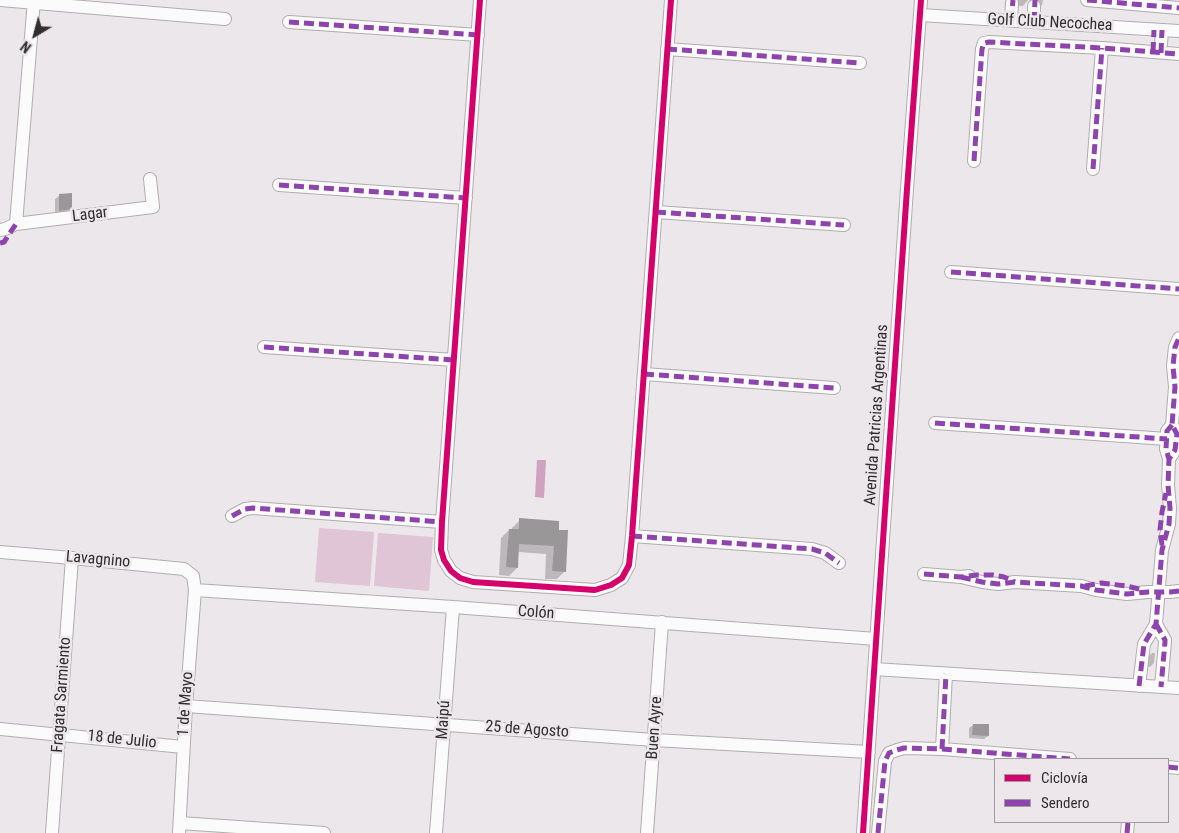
<!DOCTYPE html>
<meta charset="utf-8">
<style>
body{margin:0}
#map{position:relative;width:1179px;height:833px;overflow:hidden;background:#ece7ea;font-family:"Roboto Condensed",sans-serif}
canvas{display:block}
.legend{position:absolute;left:994px;top:758px;width:175px;height:65px;box-sizing:border-box;background:#ede6ea;border:1px solid #a19c9f;margin:0;padding:6px 9px;list-style:none;font-size:15px;color:#302e2f}
.legend li{display:flex;align-items:center;gap:10px;height:25px}
.legend b{width:25px;border:1px solid #a19c9f}
.north{position:absolute;left:10px;top:10px;width:50px;height:50px;-webkit-text-stroke:4px #ede6ea;paint-order:stroke;rotate:217deg;font-size:14px;font-weight:700;line-height:20px;text-align:center;color:#302e2f}
.north::after{content:'';display:block;margin:auto;width:18px;height:22px;background:#302e2f;clip-path:polygon(50% 0,100% 100%,50% 72%,0 100%)}
</style>
<div id="map">
<canvas width="1179" height="833"></canvas>
<ul class="legend">
<li><b style="height:6px;background:#d6006c"></b>Ciclovía</li>
<li><b style="height:6px;background:#8e44ad"></b>Sendero</li>
</ul>
<div class="north">N</div>
</div>
<script>
const context = document.querySelector('canvas').getContext('2d');
context.lineJoin = 'round';
function paint(path, color) {
  context.fillStyle = color;
  context.fill(path, 'evenodd');
}
function shape(rows) {
  const path = new Path2D();
  for (const r of rows) {
    path.moveTo(r[0], r[1]);
    for (let i = 2; i < r.length; i += 2) path.lineTo(r[i], r[i + 1]);
  }
  return path;
}
function strokePath(path, color, width, dash) {
  context.strokeStyle = color;
  context.lineWidth = width;
  context.lineCap = dash ? 'butt' : 'round';
  context.setLineDash(dash || []);
  context.stroke(path);
}
function label(font, color, halo, rows, align = 'center') {
  context.font = font + ' "Roboto Condensed",sans-serif';
  context.lineWidth = 5;
  context.setLineDash([]);
  context.textBaseline = 'middle';
  context.strokeStyle = halo;
  context.fillStyle = color;
  for (const [text, x, y, turn = 0] of rows) {
    context.save();
    context.translate(x, y);
    context.rotate((+turn || 0) * Math.PI / 180);
    context.textAlign = isNaN(turn) ? turn : align;
    if (halo) context.strokeText(text, 0, 0);
    context.fillText(text, 0, 0);
    context.restore();
  }
}
const green = shape([
 [319,528,374,532,370,586,315,582],
 [378,533,433,537,429,591,374,586]
]);
const water = shape([
 [537,460,546,460,544,498,535,497]
]);
const shadow = shape([
 [1017,0,1028,0,1023,6,1019,6],
 [1036,0,1043,0,1042,5,1041,6],
 [59,196,71,208,67,212,55,214,55,199],
 [520,520,558,531,565,571,557,579,545,579,546,554,518,552,517,568,509,576,499,575,501,538,509,530,511,530,512,528],
 [1152,653,1155,653,1154,663,1150,667,1147,666,1148,657],
 [973,725,988,736,984,739,969,738,969,728]
]);
const building = shape([
 [72,193,72,209,59,211,59,194],
 [519,518,559,521,559,530,568,530,566,572,552,571,554,546,519,544,518,568,506,567,509,529,519,529],
 [973,724,989,724,989,736,972,735]
]);
const minor = shape([
 [0,0,225,19],
 [480,0,442,522,441,550,444,560,451,571,460,578,473,582,595,590,611,585,622,578,629,565,632,536,671,0],
 [1087,0,1179,8],
 [920,15,1179,31],
 [1011,21,1012,3],
 [289,22,478,35],
 [1034,22,1034,6],
 [1161,44,1162,30],
 [667,49,860,63],
 [974,161,982,49,984,43,989,42,1102,48,1179,54],
 [1093,169,1102,48],
 [279,185,466,198],
 [656,212,844,225],
 [16,224,34,0],
 [0,230,5,229,16,224,153,207,150,179],
 [951,272,1179,289],
 [264,347,454,360],
 [644,374,834,388],
 [935,423,1167,439],
 [1172,425,1167,431,1166,449,1169,459,1175,450,1177,434,1172,425,1175,387,1173,366,1175,347,1179,338],
 [232,516,245,509,253,508,442,522],
 [632,536,812,549,825,553,839,563],
 [0,552,72,558,184,569,193,576,195,590,186,706,179,833],
 [924,574,961,577,969,576],
 [961,577,982,582,998,584,1015,582,1081,586,1096,590,1127,594,1148,592,1170,592,1179,591],
 [195,590,453,607,876,639],
 [1156,624,1165,640,1165,642,1161,687],
 [874,669,1179,688],
 [1139,686,1144,644,1156,624,1162,550,1169,524,1170,508,1168,485,1169,459],
 [186,706,654,740,869,752],
 [0,729,183,747],
 [942,749,946,674],
 [1168,767,1179,768],
 [180,823,324,833],
 [52,833,72,558],
 [436,833,453,607],
 [647,833,662,622],
 [863,833,907,189,921,0],
 [878,833,885,761,889,753,897,750,904,748,942,749,1070,759],
 [1127,833,1128,822]
]);
const quiet = shape([
 [1087,0,1179,8],
 [1011,21,1013,0],
 [289,22,478,35],
 [1034,22,1035,0],
 [667,49,860,63],
 [1153,52,1154,30],
 [1161,53,1162,30],
 [974,161,982,49,984,43,989,42,1102,48,1179,54],
 [1093,169,1102,48],
 [279,185,466,198],
 [656,212,844,225],
 [0,243,4,242,16,224],
 [951,272,1179,289],
 [264,347,454,360],
 [644,374,834,388],
 [935,423,1167,439],
 [1172,425,1167,431,1166,449,1169,459,1175,450,1177,434,1172,425,1175,387,1173,366,1175,347,1179,338],
 [232,516,245,509,253,508,442,522],
 [632,536,812,549,825,553,839,563],
 [1162,545,1160,530,1162,512,1166,493],
 [924,574,961,577,977,575,993,575,1004,577,1015,582],
 [961,577,982,582,998,584,1015,582,1081,586,1096,590,1127,594,1148,592,1170,592,1179,591],
 [1085,586,1101,583,1126,586,1144,590],
 [1156,624,1165,640,1165,642,1161,687],
 [1139,686,1144,644,1156,624,1162,550,1169,524,1170,508,1168,485,1169,459],
 [942,749,946,674],
 [1168,767,1179,768],
 [878,833,885,761,889,753,897,750,904,748,942,749,1070,759],
 [1127,833,1128,822]
]);
const cycleway = shape([
 [480,0,442,522,441,550,444,560,451,571,460,578,473,582,595,590,611,585,622,578,629,565,632,536,671,0],
 [863,833,907,189,921,0]
]);
const streetNames = [
 ["Golf Club Necochea",1050,23,3],
 ["Lagar",90,215,-7],
 ["Avenida Patricias Argentinas",877,415,-86],
 ["Lavagnino",98,560,5],
 ["Colón",536,613,4],
 ["Fragata Sarmiento",62,695,-86],
 ["1 de Mayo",186,704,-86],
 ["Maipú",444,720,-86],
 ["Buen Ayre",655,728,-86],
 ["25 de Agosto",527,730,4],
 ["18 de Julio",122,740,6]
];
paint(green, '#dfc5d5');
paint(water, '#d0a2bf');
paint(shadow, '#0003');
paint(building, '#9a9799');
strokePath(minor, '#b1adaf', 14);
strokePath(minor, '#fcfbfc', 12);
strokePath(quiet, '#8e44ad', 5, [10, 5]);
strokePath(cycleway, '#d6006c', 6);
label('16px', '#302e2f', '#ede6ea', streetNames);
</script>
